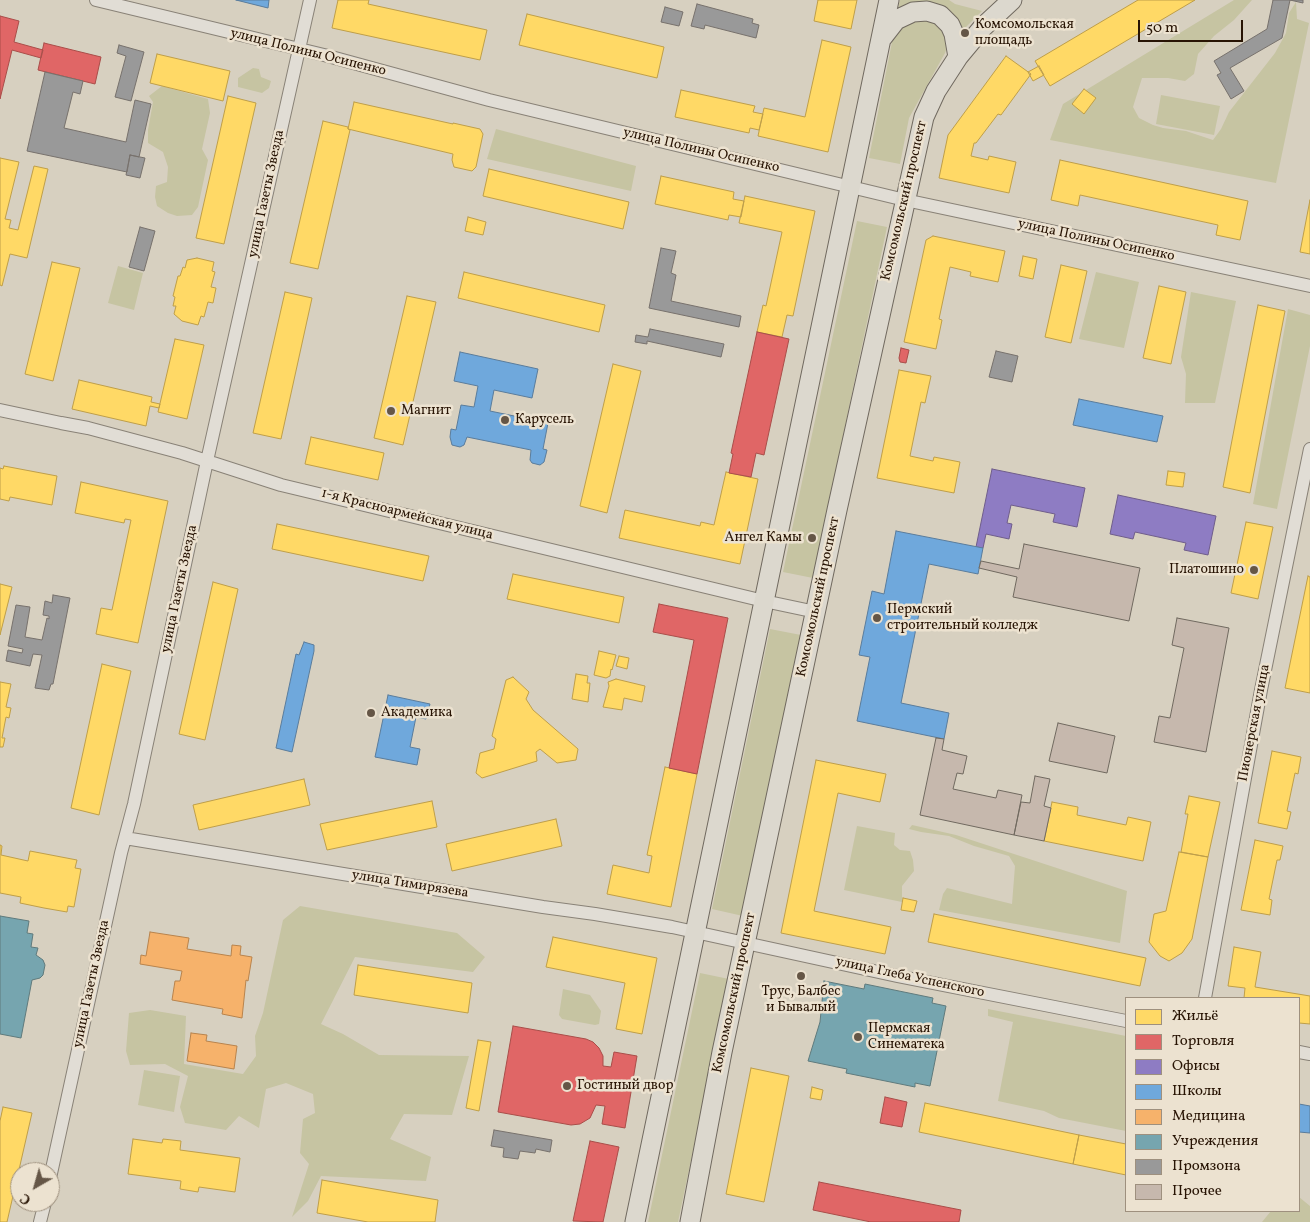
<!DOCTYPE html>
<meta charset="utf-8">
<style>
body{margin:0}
#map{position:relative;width:1310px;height:1222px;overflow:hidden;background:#d7d0c0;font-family:Vollkorn,serif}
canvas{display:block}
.legend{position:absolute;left:1125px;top:997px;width:175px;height:215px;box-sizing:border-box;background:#ece2d0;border:1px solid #9e907e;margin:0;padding:6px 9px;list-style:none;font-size:15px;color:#281404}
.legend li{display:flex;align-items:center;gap:10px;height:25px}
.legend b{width:25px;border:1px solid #9e907e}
.north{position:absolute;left:10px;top:1162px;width:50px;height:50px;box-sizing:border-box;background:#ece2d0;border:1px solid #9e907e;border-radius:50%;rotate:218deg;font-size:14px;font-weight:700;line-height:20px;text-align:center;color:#281404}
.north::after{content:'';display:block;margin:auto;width:18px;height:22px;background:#655646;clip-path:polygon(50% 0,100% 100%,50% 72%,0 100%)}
.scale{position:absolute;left:1138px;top:20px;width:105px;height:22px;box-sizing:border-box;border:2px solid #281404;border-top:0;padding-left:6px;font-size:15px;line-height:18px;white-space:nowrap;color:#281404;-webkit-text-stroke:4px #ece2d0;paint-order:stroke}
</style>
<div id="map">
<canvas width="1310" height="1222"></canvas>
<ul class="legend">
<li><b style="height:14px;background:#ffd966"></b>Жильё</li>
<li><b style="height:14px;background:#e06666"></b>Торговля</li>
<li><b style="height:14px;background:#8e7cc3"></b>Офисы</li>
<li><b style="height:14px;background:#6fa8dc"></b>Школы</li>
<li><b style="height:14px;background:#f6b26b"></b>Медицина</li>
<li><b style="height:14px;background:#76a5af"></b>Учреждения</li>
<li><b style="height:14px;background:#999"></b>Промзона</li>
<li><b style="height:14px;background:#c6b8ad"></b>Прочее</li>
</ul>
<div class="north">С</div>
<div class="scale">50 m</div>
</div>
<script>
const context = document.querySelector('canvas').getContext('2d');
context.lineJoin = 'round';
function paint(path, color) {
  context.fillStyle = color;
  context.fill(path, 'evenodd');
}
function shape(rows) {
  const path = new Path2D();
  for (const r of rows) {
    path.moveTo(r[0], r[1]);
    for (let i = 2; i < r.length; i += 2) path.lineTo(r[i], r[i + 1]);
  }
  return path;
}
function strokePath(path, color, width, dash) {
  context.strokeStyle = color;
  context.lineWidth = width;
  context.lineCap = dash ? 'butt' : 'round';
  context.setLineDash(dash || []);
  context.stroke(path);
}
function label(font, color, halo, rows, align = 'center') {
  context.font = font + ' Vollkorn,serif';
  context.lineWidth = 5;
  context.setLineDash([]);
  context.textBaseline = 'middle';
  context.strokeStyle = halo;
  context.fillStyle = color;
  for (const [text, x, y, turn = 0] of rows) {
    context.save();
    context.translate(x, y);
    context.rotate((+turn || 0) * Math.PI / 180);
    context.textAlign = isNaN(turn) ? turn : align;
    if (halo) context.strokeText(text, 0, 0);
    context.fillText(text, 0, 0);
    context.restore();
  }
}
const green = shape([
 [900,0,949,0,955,4,982,11,962,31,934,4,919,2,898,9],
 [1234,0,1252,0,1234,20,1214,36,1198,54,1194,74,1185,81,1168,78,1142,78,1133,107,1139,118,1153,125,1163,128,1186,131,1213,140,1221,129,1229,112,1275,53,1286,33,1289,13,1296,2,1297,19,1309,23,1276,183,1050,140,1063,104],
 [918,19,931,20,944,32,947,47,945,53,909,118,900,164,869,158,893,37,900,28],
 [253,68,259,69,261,77,271,81,269,88,262,93,238,87,238,78],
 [162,86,208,99,210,113,202,149,208,160,198,207,192,215,177,216,168,213,157,206,155,197,156,186,167,182,168,167,163,152,148,143,148,130,153,102,149,96],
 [1161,95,1220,106,1214,135,1156,124],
 [496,129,636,166,631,191,487,159],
 [857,221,887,227,813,578,783,572],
 [118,266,143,273,134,310,108,303],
 [1096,272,1139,282,1124,348,1079,339],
 [1191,292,1236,301,1215,403,1185,403,1186,374,1181,357],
 [1288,309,1310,315,1310,346,1277,509,1253,504],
 [770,629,801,635,743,916,712,909],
 [912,825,956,835,1127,891,1120,943,939,910,943,894,947,888,1012,904,1015,866,1009,856,974,846,949,836,921,832,909,829],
 [857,826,895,833,894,845,900,850,910,851,913,860,914,871,902,886,902,902,844,890],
 [300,906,457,933,485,957,473,972,355,957,321,1024,343,1034,379,1055,469,1056,452,1115,404,1114,390,1139,431,1157,426,1181,321,1176,308,1201,292,1217,309,1164,300,1153,303,1119,315,1113,313,1094,286,1083,266,1089,259,1128,239,1116,226,1130,185,1123,180,1107,188,1076,165,1064,130,1065,126,1051,129,1013,150,1010,186,1016,184,1064,243,1074,256,1056,255,1036,263,1013,283,920],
 [700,973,729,979,678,1222,648,1222],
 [563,989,590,995,601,1011,599,1024,595,1025,562,1019,559,1015],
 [988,1009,1126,1036,1126,1131,1059,1118,1044,1111,998,1101,1013,1022,988,1016],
 [144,1070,180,1076,174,1112,138,1105],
 [1299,1197,1310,1206,1310,1222,1262,1222,1271,1211,1299,1211]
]);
const homes = shape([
 [338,0,369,0,368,4,487,30,480,60,332,28,338,0],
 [818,0,857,0,851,29,814,21,818,0],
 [1138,0,1195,0,1050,86,1035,61,1138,0],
 [527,14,664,47,657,78,519,45,527,14],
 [822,40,851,47,828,152,758,136,764,108,805,117,822,40],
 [157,54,230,71,223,101,150,83,157,54],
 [1006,56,1031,74,1001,115,998,114,976,143,974,143,971,156,988,160,989,156,1016,162,1009,193,939,178,948,135,1006,56],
 [1039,66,1044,75,1033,81,1028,72,1039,66],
 [1084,89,1096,98,1084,114,1072,104,1084,89],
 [681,90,755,106,753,112,763,114,759,130,750,128,749,133,675,117,681,90],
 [228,96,256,103,224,244,196,238,228,96],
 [354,102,453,124,453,123,480,129,483,134,476,167,472,171,454,167,452,160,453,154,348,129,354,102],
 [323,121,348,127,348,129,350,130,318,269,290,263,323,121],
 [0,158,19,162,5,219,11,220,9,228,18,230,34,166,48,169,27,258,10,254,2,286,0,285,0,158],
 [1060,160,1248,201,1240,240,1216,235,1218,225,1080,195,1078,206,1051,200,1060,160],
 [489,169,629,202,623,229,483,196,489,169],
 [661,176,734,192,733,199,744,201,741,217,729,215,728,220,655,204,661,176],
 [745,196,815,211,793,316,787,315,782,337,757,332,763,305,766,306,782,232,739,223,745,196],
 [1310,200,1310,254,1300,252,1310,200],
 [468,217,486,222,483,235,465,231,468,217],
 [933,236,1005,251,998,282,970,276,971,272,950,267,939,319,942,320,936,349,904,342,926,240,933,236],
 [1023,256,1037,259,1033,279,1019,276,1023,256],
 [197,258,214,262,212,271,215,272,211,287,216,288,213,303,208,302,204,317,201,316,198,325,182,321,174,314,176,306,173,306,175,297,173,296,178,276,180,276,183,267,185,268,187,260,197,258],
 [52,262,80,268,53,381,25,374,52,262],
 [1061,265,1087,271,1071,343,1045,337,1061,265],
 [464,272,605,305,599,332,458,298,464,272],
 [1159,286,1186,292,1171,364,1143,358,1159,286],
 [285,292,312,298,281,439,253,433,285,292],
 [407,296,436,302,403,445,374,438,407,296],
 [1258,305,1285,311,1250,493,1223,487,1258,305],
 [175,339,204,345,187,419,158,412,175,339],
 [613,364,641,371,607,513,580,506,613,364],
 [899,370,931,376,925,403,921,402,910,456,933,461,934,457,960,462,954,493,877,478,899,370],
 [79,380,152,397,151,402,160,404,159,408,150,406,146,426,72,409,79,380],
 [311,437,384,453,378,480,305,464,311,437],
 [4,466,57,476,52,505,10,497,9,501,0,499,0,468,3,469,4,466],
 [1168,471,1185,473,1183,487,1166,485,1168,471],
 [726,472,758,479,740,564,619,538,625,510,700,526,701,522,714,525,726,472],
 [81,482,168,501,138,643,96,634,101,608,112,610,131,520,125,519,124,523,75,513,81,482],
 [1246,522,1273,527,1258,599,1231,593,1246,522],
 [277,524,429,556,423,581,272,549,277,524],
 [513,574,624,597,619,623,507,599,513,574],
 [1308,576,1310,577,1310,693,1285,688,1308,576],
 [213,582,238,589,205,740,179,734,213,582],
 [0,584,12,587,0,635,0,584],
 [599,651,616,655,612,670,611,669,610,676,606,678,594,675,599,651],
 [619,656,629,658,627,669,616,666,619,656],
 [102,664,131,671,99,815,71,808,102,664],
 [576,674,588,676,587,683,590,683,588,702,572,699,576,674],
 [513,677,529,692,526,699,533,710,578,749,576,760,557,763,540,749,536,752,537,761,482,778,476,773,480,753,494,749,496,739,492,736,506,680,513,677],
 [616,679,645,686,642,702,624,698,622,710,603,707,609,686,608,682,616,679],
 [0,682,11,684,6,707,11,708,9,718,6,717,2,738,5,738,3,747,0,747,0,682],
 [1272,751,1301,757,1298,774,1295,773,1287,811,1291,812,1287,829,1258,823,1272,751],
 [816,760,886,774,880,802,838,793,814,911,891,927,885,954,781,933,816,760],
 [665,767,697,774,671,907,607,894,613,865,649,873,652,856,647,855,665,767],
 [304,779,310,805,199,830,193,805,304,779],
 [1189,796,1220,802,1208,857,1181,852,1188,814,1185,814,1189,796],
 [432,801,437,827,327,850,320,824,432,801],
 [1052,802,1078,807,1077,815,1126,825,1128,817,1151,822,1143,861,1044,841,1052,802],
 [556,819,562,846,452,871,446,844,556,819],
 [1255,840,1283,846,1280,860,1277,860,1269,899,1272,900,1270,915,1241,910,1255,840],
 [0,845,2,846,1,855,28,861,30,851,77,860,75,868,81,869,74,907,68,906,67,912,44,908,20,903,21,897,0,893,0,845],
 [1179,852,1208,857,1192,939,1182,953,1169,961,1160,956,1149,942,1154,914,1166,911,1179,852],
 [903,898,917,901,914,912,901,910,903,898],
 [934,914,1146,958,1140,986,928,942,934,914],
 [553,937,657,958,642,1034,616,1029,625,983,546,967,553,937],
 [1234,947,1261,952,1255,987,1310,996,1310,1024,1299,1023,1299,998,1244,998,1245,988,1228,986,1234,947],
 [358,965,472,983,468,1013,354,995,358,965],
 [478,1040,491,1042,479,1111,466,1108,478,1040],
 [751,1068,789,1076,764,1202,726,1194,751,1068],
 [812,1087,823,1090,821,1100,810,1098,812,1087],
 [925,1103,1079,1135,1073,1164,919,1132,925,1103],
 [3,1107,32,1113,7,1222,0,1222,0,1121,3,1107],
 [1079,1135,1126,1144,1126,1175,1073,1164,1079,1135],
 [133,1139,162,1143,163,1139,181,1141,180,1150,240,1158,235,1192,199,1187,198,1192,180,1189,181,1181,128,1174,133,1139],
 [322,1180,438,1200,435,1222,368,1222,317,1213,322,1180]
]);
const shops = shape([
 [0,16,19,21,14,42,43,50,41,58,12,50,0,99,0,16],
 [44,43,101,57,95,84,38,70,44,43],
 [757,332,789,339,764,455,756,453,751,477,729,473,733,454,731,453,757,332],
 [901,348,909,350,906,363,900,362,899,358,901,348],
 [659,604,728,618,697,774,669,768,694,640,653,632,659,604],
 [513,1026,586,1039,593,1042,599,1048,603,1056,603,1066,611,1067,614,1052,637,1056,625,1128,602,1124,605,1106,596,1105,590,1118,580,1124,571,1125,498,1112,513,1026],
 [885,1097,907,1102,902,1127,880,1123,885,1097],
 [590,1141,619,1147,603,1222,573,1221,590,1141],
 [819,1182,961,1210,959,1222,871,1222,813,1210,819,1182]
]);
const offices = shape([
 [992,469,1085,488,1077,527,1053,522,1055,514,1011,505,1007,523,1012,524,1009,539,986,534,983,548,976,547,992,469],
 [1118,495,1216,516,1208,555,1184,550,1186,543,1135,532,1133,539,1110,534,1118,495]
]);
const schools = shape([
 [236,0,269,0,268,8,236,0],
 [460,352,538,369,532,398,494,390,490,411,548,423,543,449,547,450,544,462,540,465,532,463,530,460,531,450,467,437,464,445,460,447,452,445,450,437,451,429,456,430,461,405,474,407,478,386,454,381,460,352],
 [1079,399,1163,416,1157,442,1073,425,1079,399],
 [896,531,983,548,978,574,929,564,901,703,949,713,944,739,857,721,870,657,859,655,872,591,884,594,896,531],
 [304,642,314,645,314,651,292,752,276,748,296,654,299,655,304,642],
 [388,695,430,704,426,719,416,717,410,747,420,749,417,765,375,757,388,695],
 [1299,1104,1310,1106,1310,1133,1299,1132,1299,1104]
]);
const health = shape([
 [150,932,189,938,187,949,231,956,232,945,241,946,240,955,252,957,248,981,246,980,242,1018,222,1014,223,1009,172,1000,175,981,180,981,182,971,140,964,141,955,146,956,150,932],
 [191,1033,207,1035,206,1041,237,1046,234,1069,187,1061,191,1033]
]);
const public = shape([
 [0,916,29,921,27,933,33,934,31,947,38,948,36,955,43,960,45,965,43,975,40,978,32,980,21,1038,0,1034,0,916],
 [824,981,864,989,865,984,933,998,932,1003,946,1006,930,1086,915,1083,915,1087,846,1073,847,1069,808,1061,820,1022,824,981]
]);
const industry = shape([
 [1273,0,1303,0,1303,3,1290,0,1282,38,1230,68,1244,91,1231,99,1217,75,1221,73,1214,61,1267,29,1273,0],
 [697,4,753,19,752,23,759,25,756,38,705,25,704,29,691,26,697,4],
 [665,7,683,12,679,26,661,22,665,7],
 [119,45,144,52,131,101,115,97,126,56,117,53,119,45],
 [45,72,83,81,80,94,73,92,64,128,126,142,135,100,151,104,139,157,130,155,127,172,27,151,45,72],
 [130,155,145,158,140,178,126,175,130,155],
 [140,227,155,231,144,271,129,267,140,227],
 [661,248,676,251,671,273,676,275,671,301,741,316,739,327,649,308,661,248],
 [650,329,724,344,721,357,647,341,647,344,635,342,636,335,648,337,650,329],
 [996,351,1018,356,1012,382,989,377,996,351],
 [53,595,70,598,53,684,51,684,49,690,35,688,42,655,33,654,30,666,6,661,8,650,22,653,23,649,8,646,16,605,30,607,25,637,42,640,47,618,49,619,49,616,43,615,45,601,52,603,53,595],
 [494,1130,552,1140,550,1152,536,1149,535,1153,520,1151,518,1159,503,1157,504,1148,491,1146,494,1130]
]);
const building = shape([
 [1024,544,1140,568,1129,621,1013,597,1017,577,979,568,981,561,1019,569,1024,544],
 [1177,618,1229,628,1206,752,1154,742,1159,716,1170,718,1184,648,1172,645,1177,618],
 [1058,723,1115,736,1107,773,1049,761,1058,723],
 [936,738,944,739,942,750,967,756,963,774,957,773,953,789,996,798,998,790,1022,795,1014,835,920,815,936,738],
 [1035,776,1050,779,1044,806,1051,808,1044,841,1014,835,1021,802,1030,803,1035,776]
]);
const minor = shape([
 [96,0,324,55,489,100,905,200,1310,286],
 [0,410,61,423,88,428,182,453,281,485,764,601,816,612],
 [125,838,543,907,595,914,672,927,897,976,1126,1021],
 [1205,998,1261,690,1310,449],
 [1299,1052,1310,1054],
 [50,1178,121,853,134,804,207,461,310,0],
 [40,1222,45,1202]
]);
const primary = shape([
 [882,38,896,20,913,12,927,11,940,15,950,25,954,34,958,57],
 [635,1222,889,0],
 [690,1222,722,1052,837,510,924,117,936,91,958,57,983,27,1012,0]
]);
const markers = [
 [965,33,5,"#655646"],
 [391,411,5,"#655646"],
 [505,420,5,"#655646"],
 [812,538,5,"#655646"],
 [1254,570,5,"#655646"],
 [877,618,5,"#655646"],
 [371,713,5,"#655646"],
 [801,976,5,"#655646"],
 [858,1037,5,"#655646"],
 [567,1086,5,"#655646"]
];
const poiNames = [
 ["Комсомольская",975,25],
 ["площадь",975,41],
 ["Магнит",401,411],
 ["Карусель",515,420],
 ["Ангел Камы",802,538,"right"],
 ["Платошино",1244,570,"right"],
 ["Пермский",887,610],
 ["строительный колледж",887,626],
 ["Академика",381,713],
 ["Трус, Балбес",801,992,"center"],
 ["и Бывалый",801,1008,"center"],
 ["Пермская",868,1029],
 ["Синематека",868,1045],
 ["Гостиный двор",577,1086]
];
const streetNames = [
 ["улица Полины Осипенко",308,53,14],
 ["улица Полины Осипенко",701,151,13],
 ["улица Газеты Звезда",267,194,-78],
 ["Комсомольский проспект",905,201,-77],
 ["улица Полины Осипенко",1096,241,12],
 ["1-я Красноармейская улица",407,515,14],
 ["улица Газеты Звезда",180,589,-78],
 ["Комсомольский проспект",819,597,-78],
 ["Пионерская улица",1255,723,-79],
 ["улица Тимирязева",410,885,9],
 ["улица Глеба Успенского",910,978,12],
 ["улица Газеты Звезда",92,984,-78],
 ["Комсомольский проспект",735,993,-78]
];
paint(green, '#c6c4a2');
paint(homes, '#ffd966');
strokePath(homes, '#be9e49', 1);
paint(shops, '#e06666');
strokePath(shops, '#a94d49', 1);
paint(offices, '#8e7cc3');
strokePath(offices, '#6f5d8a', 1);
paint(schools, '#6fa8dc');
strokePath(schools, '#5a7c9b', 1);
paint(health, '#f6b26b');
strokePath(health, '#b8834c', 1);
paint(public, '#76a5af');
strokePath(public, '#5f7a7c', 1);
paint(industry, '#999');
strokePath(industry, '#77716c', 1);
paint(building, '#c6b8ad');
strokePath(building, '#70695f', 1);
strokePath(minor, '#898277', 14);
strokePath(primary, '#70695f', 21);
strokePath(minor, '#e1ddd5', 12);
strokePath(primary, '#dcd8ce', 19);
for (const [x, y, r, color] of markers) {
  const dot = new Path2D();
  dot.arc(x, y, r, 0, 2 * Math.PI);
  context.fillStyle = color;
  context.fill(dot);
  strokePath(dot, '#ece2d0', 2);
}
label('14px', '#281404', '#ece2d0', poiNames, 'left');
label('14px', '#281404', '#ece2d0', streetNames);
</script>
